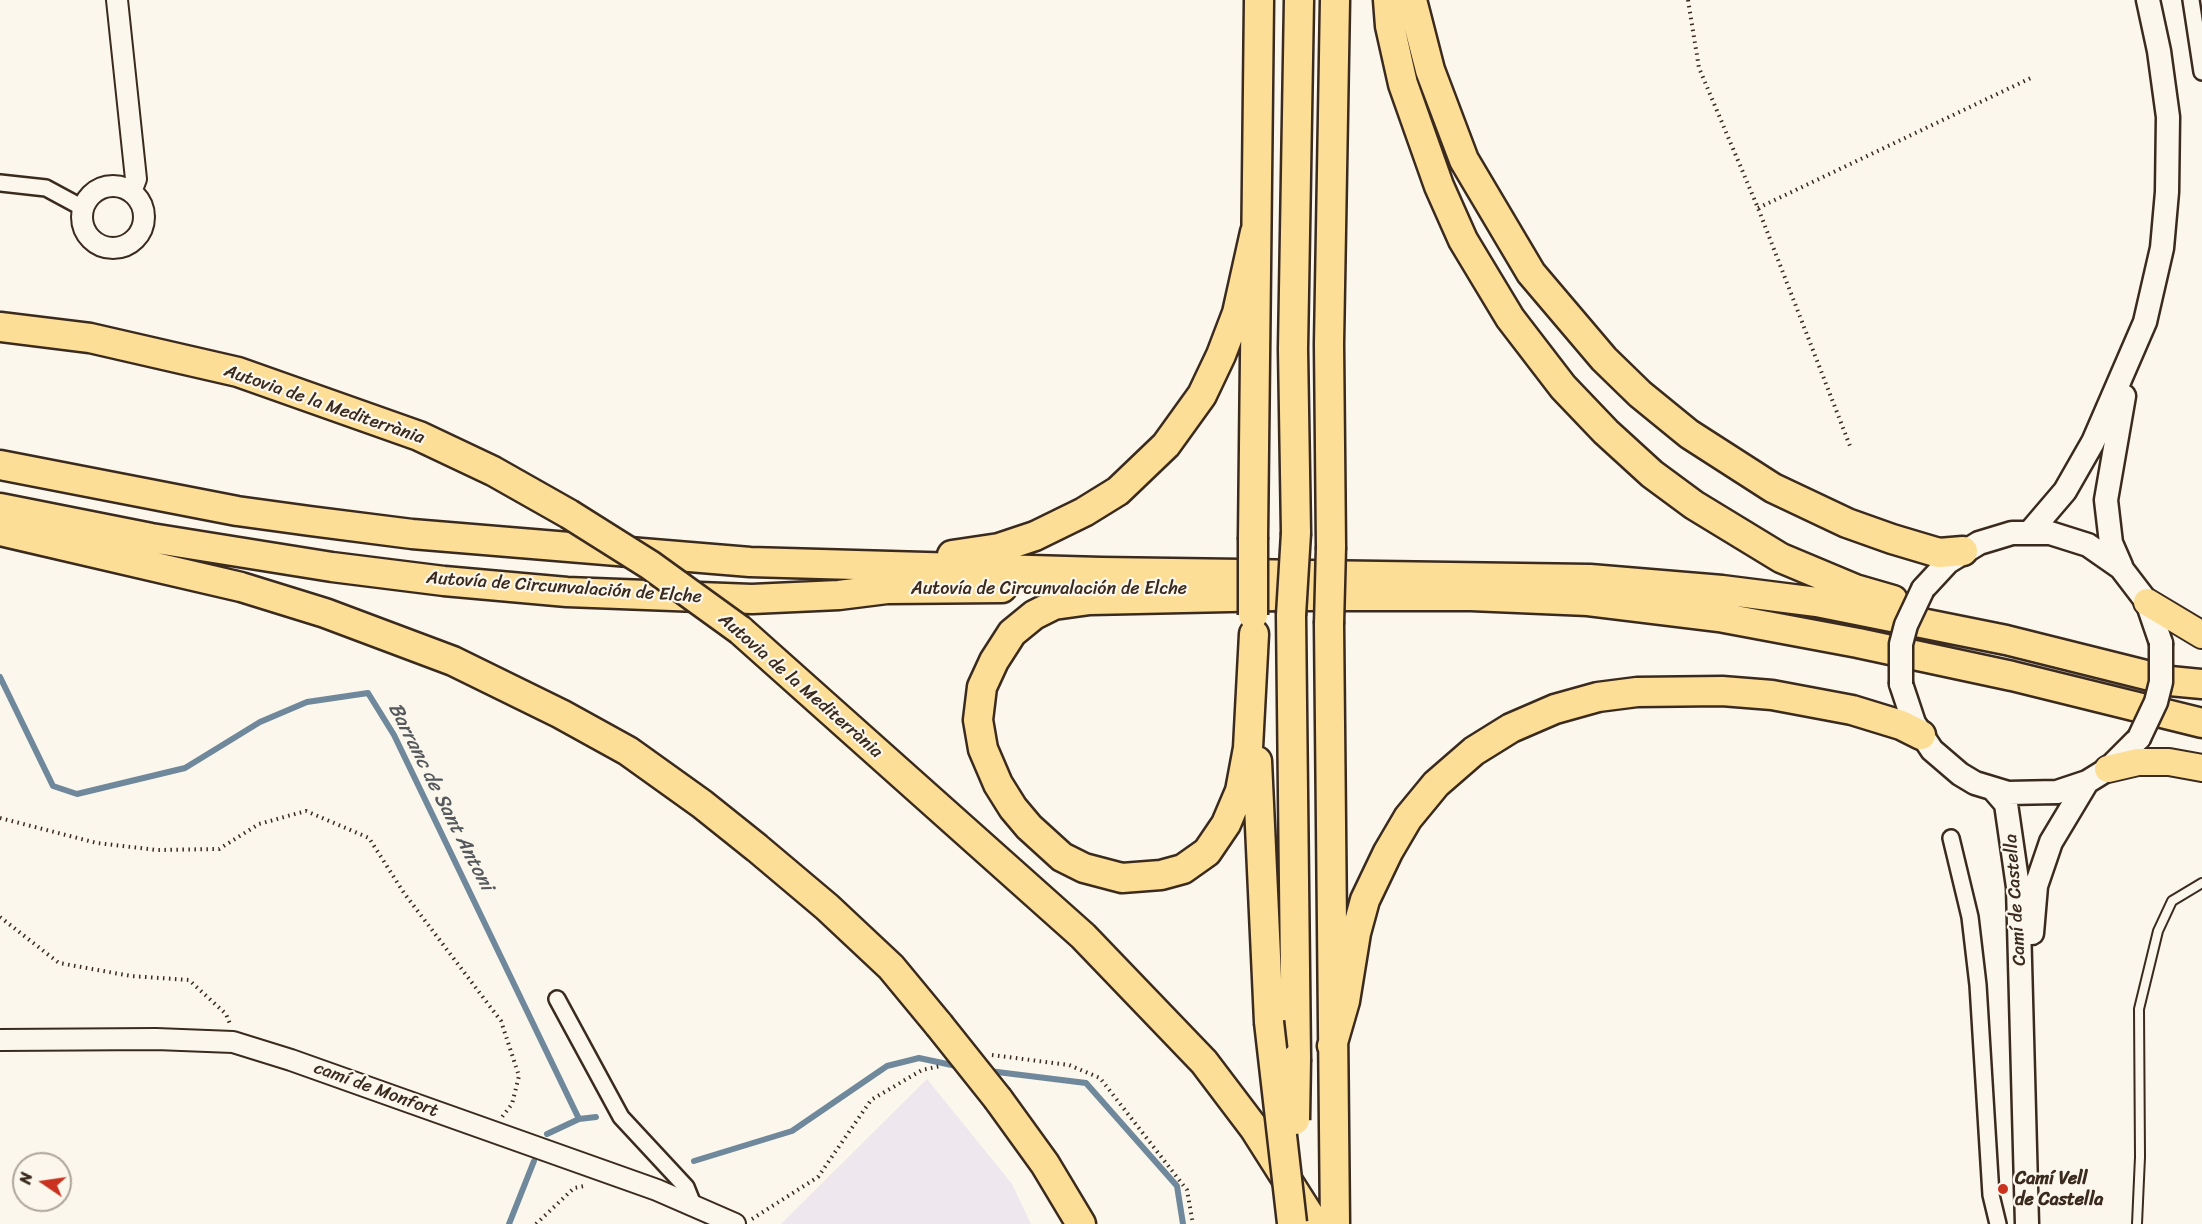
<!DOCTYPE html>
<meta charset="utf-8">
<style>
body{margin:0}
#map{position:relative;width:2202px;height:1224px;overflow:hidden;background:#fbf7ec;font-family:Sriracha,sans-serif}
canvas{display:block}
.north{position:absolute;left:12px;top:1152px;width:60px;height:60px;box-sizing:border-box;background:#fbf7ec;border:2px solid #aea59a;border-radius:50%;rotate:283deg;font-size:16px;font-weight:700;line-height:24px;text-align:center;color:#3b2a1e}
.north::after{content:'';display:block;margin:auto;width:21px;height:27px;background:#c8321e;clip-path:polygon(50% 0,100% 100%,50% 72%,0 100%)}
</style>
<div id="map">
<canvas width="2202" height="1224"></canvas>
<div class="north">N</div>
</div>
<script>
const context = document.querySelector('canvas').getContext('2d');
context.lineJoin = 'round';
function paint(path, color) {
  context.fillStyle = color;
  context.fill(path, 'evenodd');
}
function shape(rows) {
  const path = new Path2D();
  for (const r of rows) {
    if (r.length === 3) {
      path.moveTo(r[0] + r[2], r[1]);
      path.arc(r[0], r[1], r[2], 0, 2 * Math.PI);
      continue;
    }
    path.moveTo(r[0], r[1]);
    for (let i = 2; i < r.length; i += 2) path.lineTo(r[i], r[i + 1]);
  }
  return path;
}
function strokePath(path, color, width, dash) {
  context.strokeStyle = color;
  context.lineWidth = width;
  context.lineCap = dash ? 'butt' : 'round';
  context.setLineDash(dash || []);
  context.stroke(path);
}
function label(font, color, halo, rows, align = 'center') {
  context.font = font + ' Sriracha,sans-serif';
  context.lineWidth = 4.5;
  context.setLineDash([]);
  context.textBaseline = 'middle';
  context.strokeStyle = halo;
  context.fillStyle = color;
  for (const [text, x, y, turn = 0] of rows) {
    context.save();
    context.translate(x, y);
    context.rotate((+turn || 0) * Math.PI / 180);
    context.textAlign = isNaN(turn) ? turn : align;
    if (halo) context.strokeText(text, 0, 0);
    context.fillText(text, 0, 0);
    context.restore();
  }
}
const built = shape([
 [927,1079,1012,1184,1031,1224,781,1224]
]);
const stream = shape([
 [0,677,53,786,77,794,185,768,260,722,307,702,368,693,394,735,579,1119,596,1117],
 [989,1071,1086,1083,1177,1186,1183,1224],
 [547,1134,579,1119],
 [694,1161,792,1131,887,1066,919,1058,961,1067],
 [509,1224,534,1161]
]);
const path = shape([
 [1688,0,1699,68,1758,208,1850,446],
 [1758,208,2033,77],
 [0,818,97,843,157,850,219,849,259,824,306,811,369,838,404,893,501,1021,519,1076,512,1104,502,1117],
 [0,917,59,963,131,976,189,980,226,1014,230,1024],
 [992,1055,1069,1065,1100,1078,1187,1190,1193,1224],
 [752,1219,818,1177,871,1100,922,1070,941,1066],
 [536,1224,574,1188,584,1186]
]);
const service = shape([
 [2137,1224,2140,1157,2139,1009,2158,931,2172,901,2202,883]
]);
const minor = shape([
 [2191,0,2202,72],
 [0,183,46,188,83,208],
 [1951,838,1970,917,1978,985,1991,1195,1998,1224],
 [557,999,621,1117,686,1187,694,1207]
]);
const tertiary = shape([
 [117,0,136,179,131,192],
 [113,217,31],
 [0,1040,156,1039,233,1042,291,1060,657,1190,735,1224]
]);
const secondary = shape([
 [2030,532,2065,491,2093,442,2145,322,2162,248,2167,192,2168,117,2159,51,2148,0],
 [2121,566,2111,543,2106,500,2124,396],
 [1923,589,1948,562,1979,543,2012,533,2050,533,2088,545,2121,568,2147,602,2161,643],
 [1901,684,1914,723,1932,750,1960,774,1975,783,2008,793,2057,792,2087,782,2108,769,2139,738],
 [1993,789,2006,804,2018,887,2027,1224],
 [2032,933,2036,886,2051,842,2087,782]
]);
const trunk = shape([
 [2147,602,2202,635],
 [2108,769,2138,762,2169,762,2202,768]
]);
const motorway = shape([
 [1388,0,1390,26,1403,84,1439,186,1463,240,1510,318,1563,387,1606,432,1652,474,1694,505,1781,558,1855,589,1893,600],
 [1412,0,1430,70,1464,160,1531,273,1604,359,1640,394,1689,434,1773,488,1847,523,1892,539,1939,553,1963,551],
 [0,327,90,338,238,372,419,436,493,471,569,514],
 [0,465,237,511,310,521,412,534,750,562,1101,572,1590,579,1722,590,1817,602,2006,640,2170,681,2202,684],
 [0,508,151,538,332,567,444,581,567,592,752,599,839,595,887,589,1002,588],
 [0,531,241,587,325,613,453,661,561,714,628,751,702,804,757,848,827,907,891,967,939,1025],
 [1296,533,1293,349,1299,0],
 [1253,537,1259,0],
 [1331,547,1329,344,1335,0],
 [952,555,999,548,1035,536,1084,512,1118,491,1166,445,1202,395,1221,355,1237,313,1255,232],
 [1291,615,1296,1059],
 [1329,624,1335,1224],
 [740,630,1083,936,1204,1062,1254,1128,1315,1224],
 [1254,634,1248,748,1240,791,1226,824,1207,852,1183,869,1161,875,1122,878,1084,868,1062,857,1029,827,1013,808,998,784,983,749,978,720,982,687,994,661,1012,633,1034,615,1054,605,1090,600,1276,596,1471,596,1588,601,1719,617,1858,643,2012,676,2202,723],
 [1257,761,1269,1022],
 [1332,1046,1345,1001,1356,933,1365,900,1388,852,1408,818,1436,784,1474,751,1511,728,1555,709,1598,697,1637,692,1722,691,1772,695,1852,710,1901,725,1921,735],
 [998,1099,1045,1164,1081,1224]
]);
const secondaryBridge = shape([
 [1901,684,1901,644,1906,625,1923,589],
 [2139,738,2156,702,2161,682,2161,643]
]);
const motorwayBridge = shape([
 [569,514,650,565,740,630],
 [1253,537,1253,615],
 [1291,615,1296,533],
 [1329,624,1331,547],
 [1269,1022,1292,1223],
 [939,1025,998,1099],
 [1295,1120,1296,1059]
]);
const markers = [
 [2003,1189,6,"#c8321e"]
];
const streetNames = [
 ["Autovia de la Mediterrània",324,405,19],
 ["Autovía de Circunvalación de Elche",564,588,4],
 ["Autovía de Circunvalación de Elche",1049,589],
 ["Autovia de la Mediterrània",800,686,41],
 ["Camí de Castella",2016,900,-94],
 ["camí de Monfort",376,1090,20]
];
const poiNames = [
 ["Camí Vell",2015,1179],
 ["de Castella",2015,1200]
];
const waterNames = [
 ["Barranc de Sant Antoni",440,797,63]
];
paint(built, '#eee7ee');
strokePath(stream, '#6f889b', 6);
strokePath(service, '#3b2a1e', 12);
strokePath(minor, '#3b2a1e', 20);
strokePath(tertiary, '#3b2a1e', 24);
strokePath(secondary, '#3b2a1e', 27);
strokePath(trunk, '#3b2a1e', 30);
strokePath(motorway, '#3b2a1e', 33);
strokePath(path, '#3b2a1e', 4, [1.5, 4.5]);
strokePath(service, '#fbf7ec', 8);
strokePath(minor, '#fbf7ec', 15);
strokePath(tertiary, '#fbf7ec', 20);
strokePath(secondary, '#fbf7ec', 22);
strokePath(trunk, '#fdde96', 26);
strokePath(motorway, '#fdde96', 28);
strokePath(secondaryBridge, '#3b2a1e', 27, []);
strokePath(motorwayBridge, '#3b2a1e', 33, []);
strokePath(secondaryBridge, '#fbf7ec', 22);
strokePath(motorwayBridge, '#fdde96', 28);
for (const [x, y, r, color] of markers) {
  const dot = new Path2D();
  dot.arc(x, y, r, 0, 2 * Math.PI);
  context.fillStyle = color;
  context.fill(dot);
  strokePath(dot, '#fbf7ec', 2);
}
label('18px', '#3b2a1e', '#fbf7ec', streetNames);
label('bold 18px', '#3b2a1e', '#fbf7ec', poiNames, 'left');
label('italic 20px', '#55595d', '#fbf7ec', waterNames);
</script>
